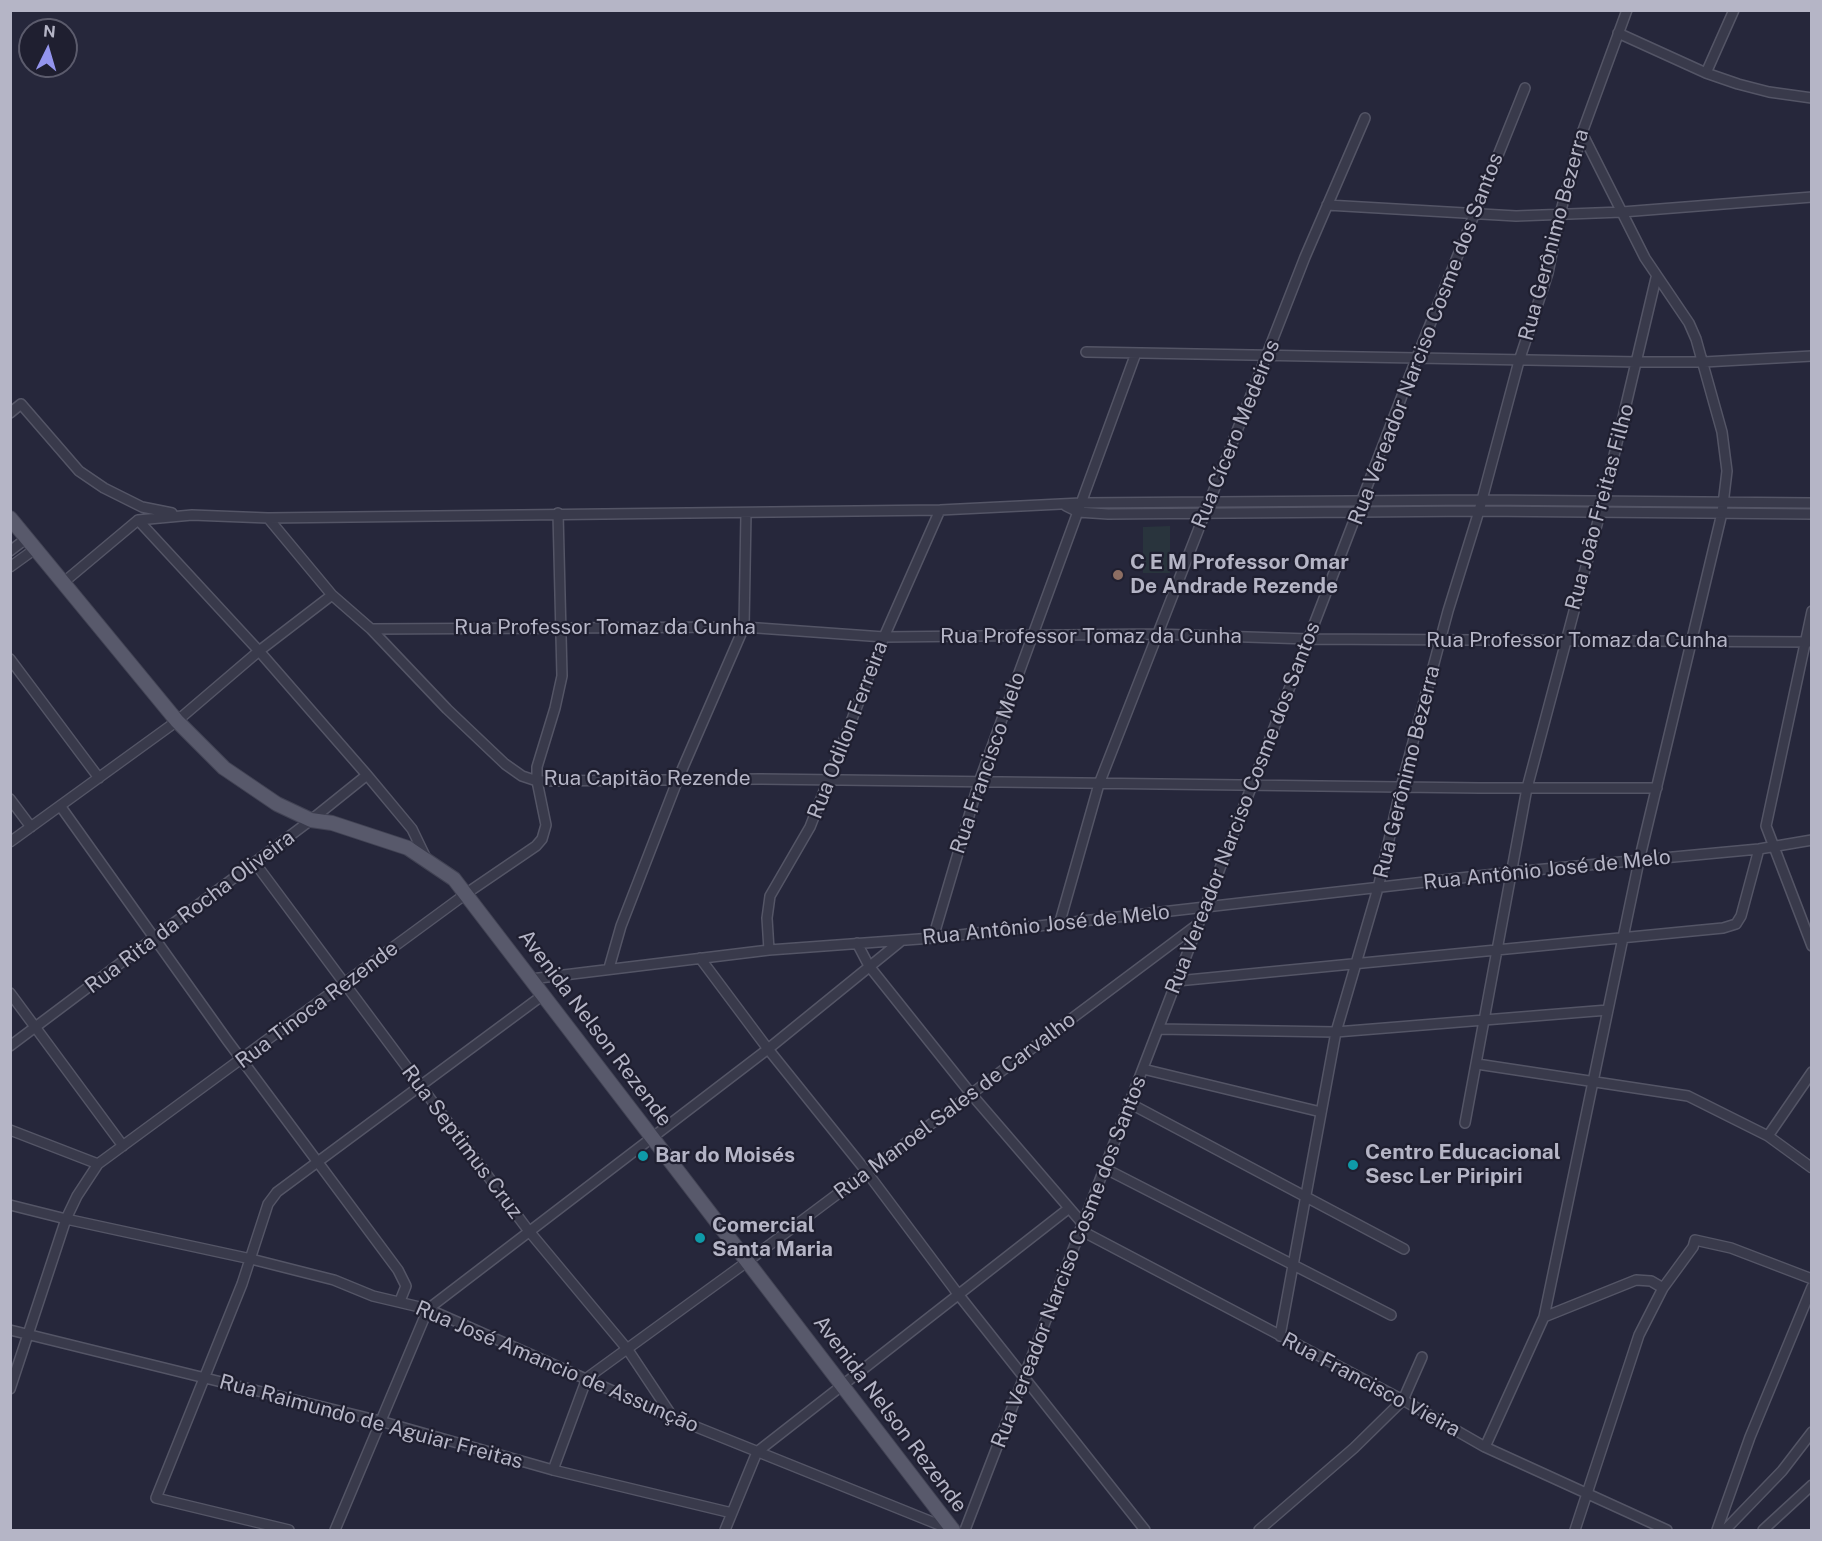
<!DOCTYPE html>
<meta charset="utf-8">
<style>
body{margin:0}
#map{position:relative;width:1822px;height:1541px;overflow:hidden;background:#26273b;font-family:"Public Sans",sans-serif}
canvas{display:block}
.frame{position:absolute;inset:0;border:12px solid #b5b5c6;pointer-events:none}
.north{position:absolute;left:18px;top:18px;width:60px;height:60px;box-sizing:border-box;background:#1f1f30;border:2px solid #5b5b6c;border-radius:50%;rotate:5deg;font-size:16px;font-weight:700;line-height:24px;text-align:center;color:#b5b5c6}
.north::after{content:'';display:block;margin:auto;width:21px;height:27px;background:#9394ed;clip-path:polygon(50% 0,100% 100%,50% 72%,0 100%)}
</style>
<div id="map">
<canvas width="1822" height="1541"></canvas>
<div class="frame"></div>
<div class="north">N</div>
</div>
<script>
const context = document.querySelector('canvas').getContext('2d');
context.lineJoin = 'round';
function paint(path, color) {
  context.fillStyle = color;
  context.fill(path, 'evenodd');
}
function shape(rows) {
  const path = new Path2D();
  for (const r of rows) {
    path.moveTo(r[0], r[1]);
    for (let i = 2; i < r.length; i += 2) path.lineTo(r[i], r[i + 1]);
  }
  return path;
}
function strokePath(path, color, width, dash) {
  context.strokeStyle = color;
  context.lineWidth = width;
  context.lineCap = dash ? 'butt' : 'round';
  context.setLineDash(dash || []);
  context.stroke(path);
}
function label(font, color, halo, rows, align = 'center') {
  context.font = font + ' "Public Sans",sans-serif';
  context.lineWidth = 4.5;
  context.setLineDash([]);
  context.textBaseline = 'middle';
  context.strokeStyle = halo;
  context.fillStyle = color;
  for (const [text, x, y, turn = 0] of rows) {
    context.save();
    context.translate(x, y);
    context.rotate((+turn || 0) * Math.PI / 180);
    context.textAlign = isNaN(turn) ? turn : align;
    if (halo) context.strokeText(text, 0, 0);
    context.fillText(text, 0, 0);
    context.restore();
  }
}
const green = shape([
 [1170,526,1170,573,1143,573,1143,527]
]);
const street = shape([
 [1618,33,1706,73,1738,84,1769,92,1812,98],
 [1706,73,1734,10],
 [1327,205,1516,216,1622,212,1812,197],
 [1086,352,1638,362,1704,362,1812,356],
 [10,413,21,404,79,471,104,488,142,507,172,513],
 [1066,506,1078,512,1108,514,1479,511,1812,514],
 [268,518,332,595,371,629,447,709,505,764,522,776,537,781,761,779,1480,788,1657,788],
 [138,520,259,651,367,775,412,829,426,858],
 [10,551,27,538],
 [10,567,35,549],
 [64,582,138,520,192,515,268,518,940,510,1081,503,1482,500,1812,503],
 [1812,611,1766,826,1812,946],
 [371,629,744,627,884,637,1156,634,1309,639,1812,642],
 [10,659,99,778],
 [10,799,31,827],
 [61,807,227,1040,398,1270,406,1286,400,1301],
 [10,842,177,721,259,651,332,595],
 [255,863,528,1230,628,1350,672,1416],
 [1059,925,1099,784,1305,257,1365,118],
 [933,938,979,782,1136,353],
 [857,943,869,966,972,1095,1083,1224],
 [769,950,767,918,770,896,810,827,884,637,940,510],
 [700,958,768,1049,866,1171,958,1294,1145,1530],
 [609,968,621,926,678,779,744,627,746,513],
 [531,979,769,950,933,938,1513,872,1759,849,1812,840],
 [1177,981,1723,928,1736,924,1741,916,1759,849],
 [10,993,123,1146],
 [1158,1029,1336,1032,1608,1010],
 [10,1046,311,820,367,775],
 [1477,1064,1688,1096,1768,1136,1812,1168],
 [1143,1069,1321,1112],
 [1129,1103,1404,1249],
 [1465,1123,1527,788,1603,502,1656,278],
 [10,1130,98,1164],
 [1768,1136,1812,1072],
 [1104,1168,1391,1315],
 [10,1205,66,1219,251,1259,334,1280,373,1296,428,1309,674,1418,952,1530],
 [1080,1230,1403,1400,1485,1447,1667,1530],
 [1544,1317,1636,1280,1651,1281,1663,1288],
 [10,1330,380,1421,553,1470,732,1513],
 [1280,1336,1336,1032,1378,888,1401,787,1448,611,1479,511,1519,361,1548,273,1560,214,1582,133,1627,10],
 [10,1389,66,1219,77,1196,98,1164,467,893,536,846,542,839,546,825,537,781,537,767,555,708,562,676,558,513],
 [1485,1447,1544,1317,1639,861,1722,513,1727,471,1722,432,1696,339,1689,323,1645,258,1582,133],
 [553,1470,587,1378,748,1261,1198,924],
 [289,1530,156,1498,242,1284,268,1204,277,1192,543,995],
 [335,1530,428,1309,768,1049,901,941],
 [725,1530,757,1452,1068,1209],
 [965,1530,1417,357,1525,88],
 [1259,1530,1354,1448,1403,1400,1422,1357],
 [1575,1530,1639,1335,1663,1288,1693,1247,1695,1240,1731,1248,1812,1279],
 [1717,1530,1750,1437,1812,1287],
 [1725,1530,1782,1471,1812,1432],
 [1763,1530,1812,1485]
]);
const primary = shape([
 [10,518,177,721,224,768,277,804,311,820,332,823,408,848,454,879,953,1530]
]);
const markers = [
 [1118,575,6,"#8d6e63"],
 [643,1156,6,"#0f9aa8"],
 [1353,1165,6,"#0f9aa8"],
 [700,1238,6,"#0f9aa8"]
];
const streetNames = [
 ["Rua Gerônimo Bezerra",1554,235,-75],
 ["Rua Vereador Narciso Cosme dos Santos",1426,339,-69],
 ["Rua Cícero Medeiros",1236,434,-68],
 ["Rua João Freitas Filho",1600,507,-75],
 ["Rua Professor Tomaz da Cunha",605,628],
 ["Rua Professor Tomaz da Cunha",1091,637],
 ["Rua Professor Tomaz da Cunha",1577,641],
 ["Rua Odilon Ferreira",848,730,-69],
 ["Rua Francisco Melo",988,763,-71],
 ["Rua Gerônimo Bezerra",1407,772,-76],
 ["Rua Capitão Rezende",647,779],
 ["Rua Vereador Narciso Cosme dos Santos",1243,808,-69],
 ["Rua Antônio José de Melo",1547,870,-6],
 ["Rua Rita da Rocha Oliveira",190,912,-37],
 ["Rua Antônio José de Melo",1046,925,-6],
 ["Rua Tinoca Rezende",317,1005,-37],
 ["Avenida Nelson Rezende",595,1028,53],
 ["Rua Manoel Sales de Carvalho",955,1106,-37],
 ["Rua Septimus Cruz",462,1142,53],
 ["Rua Vereador Narciso Cosme dos Santos",1069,1262,-69],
 ["Rua José Amancio de Assunção",557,1367,23],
 ["Rua Francisco Vieira",1371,1385,28],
 ["Avenida Nelson Rezende",890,1414,53],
 ["Rua Raimundo de Aguiar Freitas",371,1422,15]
];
const poiNames = [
 ["C E M Professor Omar",1130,563],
 ["De Andrade Rezende",1130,587],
 ["Centro Educacional",1365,1153],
 ["Sesc Ler Piripiri",1365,1177],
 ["Bar do Moisés",655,1156],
 ["Comercial",712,1226],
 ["Santa Maria",712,1250]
];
paint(green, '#29343d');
strokePath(street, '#545566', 12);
strokePath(primary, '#424354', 16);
strokePath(street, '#393a4b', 9);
strokePath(primary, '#58596b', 14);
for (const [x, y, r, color] of markers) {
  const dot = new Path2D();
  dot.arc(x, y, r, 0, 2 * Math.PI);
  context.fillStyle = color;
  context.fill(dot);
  strokePath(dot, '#1f1f30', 2);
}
label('21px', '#b5b5c6', '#1f1f30', streetNames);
label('bold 21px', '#b5b5c6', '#1f1f30', poiNames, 'left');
</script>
